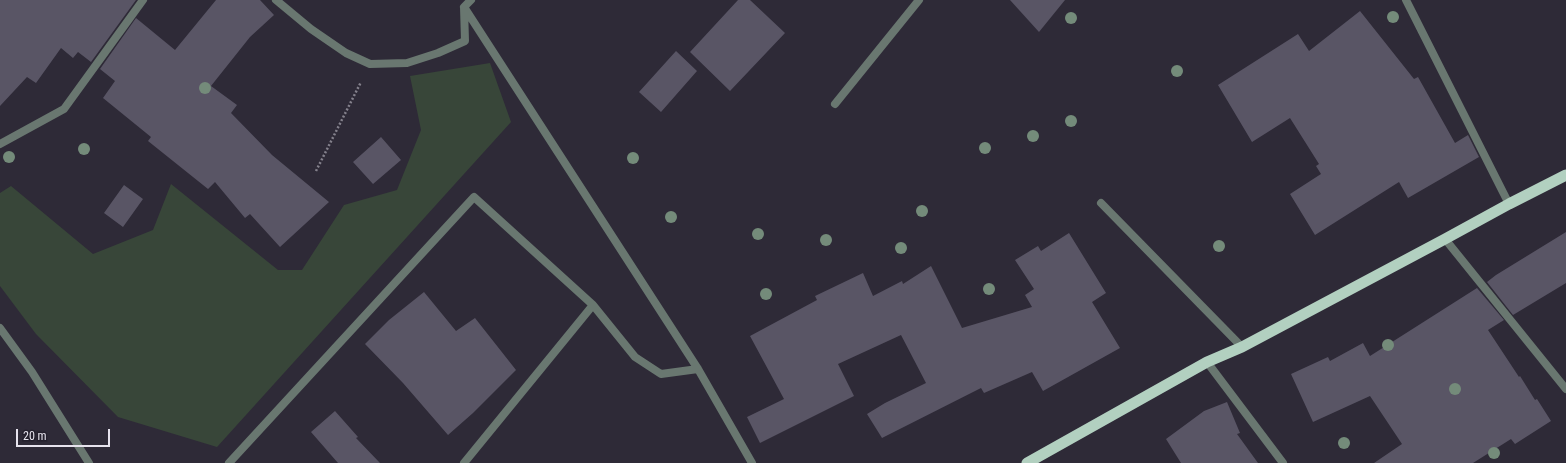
<!DOCTYPE html>
<style>
body{margin:0}
#map{position:relative;width:1566px;height:463px;overflow:hidden;background:#2e2a37;font-family:"Roboto Condensed",sans-serif}
canvas{display:block}
.scale{position:absolute;left:16px;top:429px;width:94px;height:18px;box-sizing:border-box;border:2px solid #e6e3ed;border-top:0;padding-left:5px;font-size:12px;line-height:14px;white-space:nowrap;color:#e6e3ed;-webkit-text-stroke:3px #24202d;paint-order:stroke}
</style>
<div id="map">
<canvas width="1566" height="463"></canvas>
<div class="scale">20 m</div>
</div>
<script>
const context = document.querySelector('canvas').getContext('2d');
context.lineJoin = 'round';
function paint(path, color) {
  context.fillStyle = color;
  context.fill(path, 'evenodd');
}
function shape(rows) {
  const path = new Path2D();
  for (const r of rows) {
    path.moveTo(r[0], r[1]);
    for (let i = 2; i < r.length; i += 2) path.lineTo(r[i], r[i + 1]);
  }
  return path;
}
function strokePath(path, color, width, dash) {
  context.strokeStyle = color;
  context.lineWidth = width;
  context.lineCap = dash ? 'butt' : 'round';
  context.setLineDash(dash || []);
  context.stroke(path);
}
const green = shape([
 [490,63,511,122,217,447,118,417,36,334,0,286,0,193,11,186,93,254,153,230,171,184,278,270,302,270,344,205,397,190,421,130,410,76]
]);
const building = shape([
 [0,0,136,0,91,62,78,52,73,58,61,48,36,83,27,77,0,106],
 [216,0,260,0,274,15,250,37,211,86,237,105,231,113,272,155,329,202,280,247,250,214,245,218,215,182,208,189,148,141,151,137,103,98,115,81,100,69,136,18,175,50],
 [738,0,750,0,785,33,730,91,690,52],
 [1010,0,1065,0,1039,32],
 [1360,11,1414,79,1418,77,1455,143,1468,135,1479,157,1408,198,1399,182,1315,235,1290,194,1321,174,1316,166,1319,164,1290,118,1252,142,1218,85,1298,34,1309,51],
 [676,51,697,71,661,112,639,92],
 [381,137,401,160,373,184,353,162],
 [124,185,143,199,123,227,104,213],
 [1566,232,1566,283,1513,315,1487,282,1496,275],
 [1069,233,1106,293,1092,302,1120,348,1043,391,1032,372,984,393,981,388,882,438,867,414,885,403,926,383,901,335,838,364,854,396,760,443,747,417,784,399,750,336,817,300,815,296,863,273,873,296,902,281,903,284,931,266,962,328,1032,307,1025,295,1034,289,1015,260,1038,246,1041,251],
 [1477,288,1504,320,1488,330,1519,377,1520,376,1535,400,1537,399,1551,421,1515,444,1511,439,1473,463,1374,463,1402,444,1370,396,1313,422,1291,374,1328,357,1330,361,1363,343,1370,356],
 [424,292,456,331,475,318,516,370,473,413,448,435,403,383,365,344,389,320],
 [1227,402,1240,433,1237,434,1258,463,1181,463,1166,439,1204,411],
 [335,411,358,437,356,438,380,463,338,463,311,432]
]);
const path = shape([
 [316,171,361,82]
]);
const minor = shape([
 [276,0,311,29,346,53,370,64,407,63,438,53,465,41,464,7,471,0],
 [1406,0,1509,204],
 [464,7,698,369,752,463],
 [835,104,919,0],
 [0,144,64,109,143,0],
 [1101,203,1242,347],
 [1445,239,1566,389],
 [0,328,32,372,89,463],
 [1207,362,1283,463],
 [229,463,474,197,593,305],
 [464,463,593,305,635,357,661,374,698,369]
]);
const trunk = shape([
 [1027,463,1207,362,1242,347,1445,239,1509,204,1566,175]
]);
const trees = [
 [1393,17],
 [1071,18],
 [1177,71],
 [205,88],
 [1071,121],
 [1033,136],
 [985,148],
 [84,149],
 [9,157],
 [633,158],
 [922,211],
 [671,217],
 [758,234],
 [826,240],
 [1219,246],
 [901,248],
 [989,289],
 [766,294],
 [1388,345],
 [1455,389],
 [1344,443],
 [1494,453]
];
paint(green, '#384639');
paint(building, '#595565');
strokePath(path, '#84818c', 2.5, [2, 2]);
strokePath(minor, '#697770', 8);
strokePath(trunk, '#b2d0c0', 11);
context.fillStyle = '#748b7a';
for (const [x, y] of trees) {
  context.beginPath();
  context.arc(x, y, 6, 0, 2 * Math.PI);
  context.fill();
}
</script>
